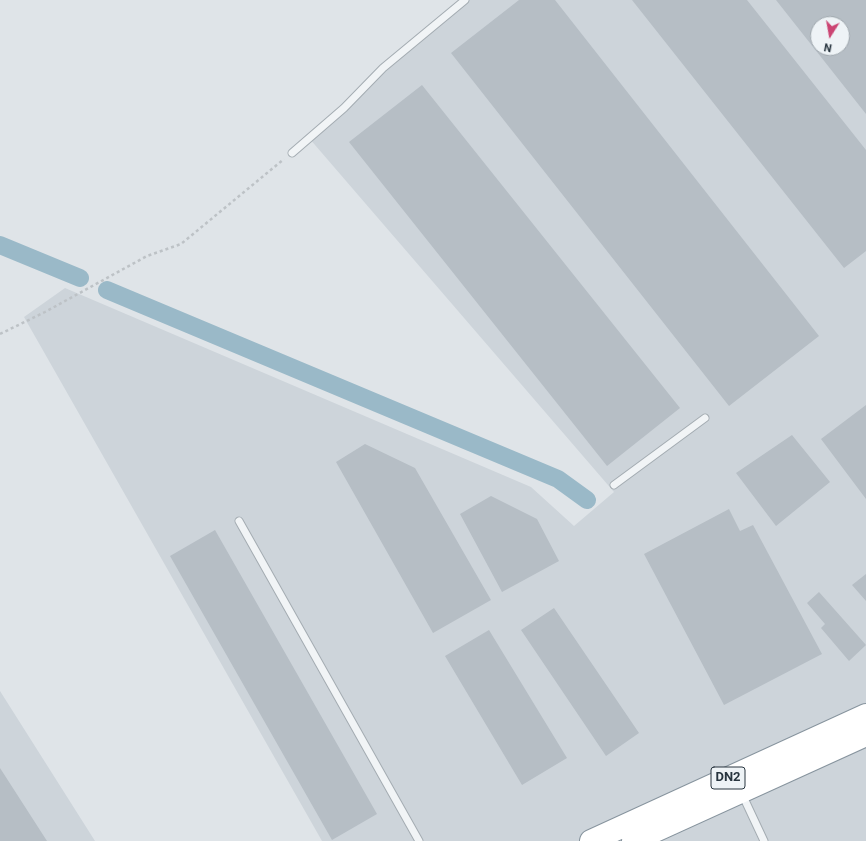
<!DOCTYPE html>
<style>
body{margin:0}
#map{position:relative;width:866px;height:841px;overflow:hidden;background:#dfe4e8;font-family:Roboto,sans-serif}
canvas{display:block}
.north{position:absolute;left:810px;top:16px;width:40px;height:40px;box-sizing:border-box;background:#eef3f6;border:1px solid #9fa7ad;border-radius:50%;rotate:191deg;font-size:11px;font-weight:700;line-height:16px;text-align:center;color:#28353f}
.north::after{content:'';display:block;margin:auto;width:14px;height:18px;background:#cb4573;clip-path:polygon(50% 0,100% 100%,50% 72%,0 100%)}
</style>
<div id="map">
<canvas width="866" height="841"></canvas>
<div class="north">N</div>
</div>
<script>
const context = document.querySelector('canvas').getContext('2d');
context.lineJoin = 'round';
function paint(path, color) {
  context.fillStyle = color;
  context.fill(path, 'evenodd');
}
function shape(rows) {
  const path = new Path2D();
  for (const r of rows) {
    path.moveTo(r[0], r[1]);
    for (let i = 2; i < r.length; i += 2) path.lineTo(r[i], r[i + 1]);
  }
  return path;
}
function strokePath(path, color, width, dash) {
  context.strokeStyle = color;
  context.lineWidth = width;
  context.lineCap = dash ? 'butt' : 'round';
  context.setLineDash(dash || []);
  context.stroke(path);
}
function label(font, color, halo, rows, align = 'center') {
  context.font = font + ' Roboto,sans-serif';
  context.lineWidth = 3.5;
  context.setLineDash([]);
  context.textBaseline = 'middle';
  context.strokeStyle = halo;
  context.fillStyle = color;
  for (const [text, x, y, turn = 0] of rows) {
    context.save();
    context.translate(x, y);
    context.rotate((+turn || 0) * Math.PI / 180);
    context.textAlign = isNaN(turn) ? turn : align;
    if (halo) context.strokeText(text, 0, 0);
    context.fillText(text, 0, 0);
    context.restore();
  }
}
const built = shape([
 [467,0,866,0,866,841,322,841,24,317,65,288,531,487,574,526,614,492,309,138],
 [818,24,842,24,842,48,818,48],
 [0,691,95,841,0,841]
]);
const canal = shape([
 [0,245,80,278],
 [107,290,558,479,587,500]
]);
const building = shape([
 [519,0,555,0,819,336,729,406,451,53],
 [632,0,747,0,866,150,866,251,844,268],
 [776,0,866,0,866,114],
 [818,24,842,24,842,48,818,48],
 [422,85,680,408,607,466,349,142],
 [866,405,866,499,821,439],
 [792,435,830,482,776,526,736,473],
 [365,444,415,468,491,600,433,633,336,462],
 [491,496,537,519,559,561,502,592,460,514],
 [729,509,740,531,753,525,822,654,724,705,644,554],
 [215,530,377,814,332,840,170,556],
 [866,574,866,601,852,585],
 [819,592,866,645,849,661,821,628,825,624,807,603],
 [554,608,639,733,606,756,521,630],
 [489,630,567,758,522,785,445,656],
 [0,768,47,841,0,841]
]);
const path = shape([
 [0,334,45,312,147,256,181,244,284,159]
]);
const lane = shape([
 [292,153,344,108,383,68,465,0],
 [614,485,705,418],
 [239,521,419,841],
 [742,794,764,841]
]);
const highway = shape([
 [591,841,866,715],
 [633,841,866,735]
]);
const shields = [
 [728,778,34]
];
const shieldNames = [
 ["DN2",728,778]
];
paint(built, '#cdd4da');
strokePath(canal, '#9ab9c8', 18);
paint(building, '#b6bec5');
strokePath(lane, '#a4acb2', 9);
strokePath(highway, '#87949e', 24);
strokePath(path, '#bdc2c6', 2.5, [3, 3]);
strokePath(lane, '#f1f4f6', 7);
strokePath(highway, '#fff', 22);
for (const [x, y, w] of shields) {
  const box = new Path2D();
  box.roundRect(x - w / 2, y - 11, w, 22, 3);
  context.fillStyle = '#eef3f6';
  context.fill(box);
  strokePath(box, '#28353f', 1);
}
label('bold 13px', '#28353f', null, shieldNames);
</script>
